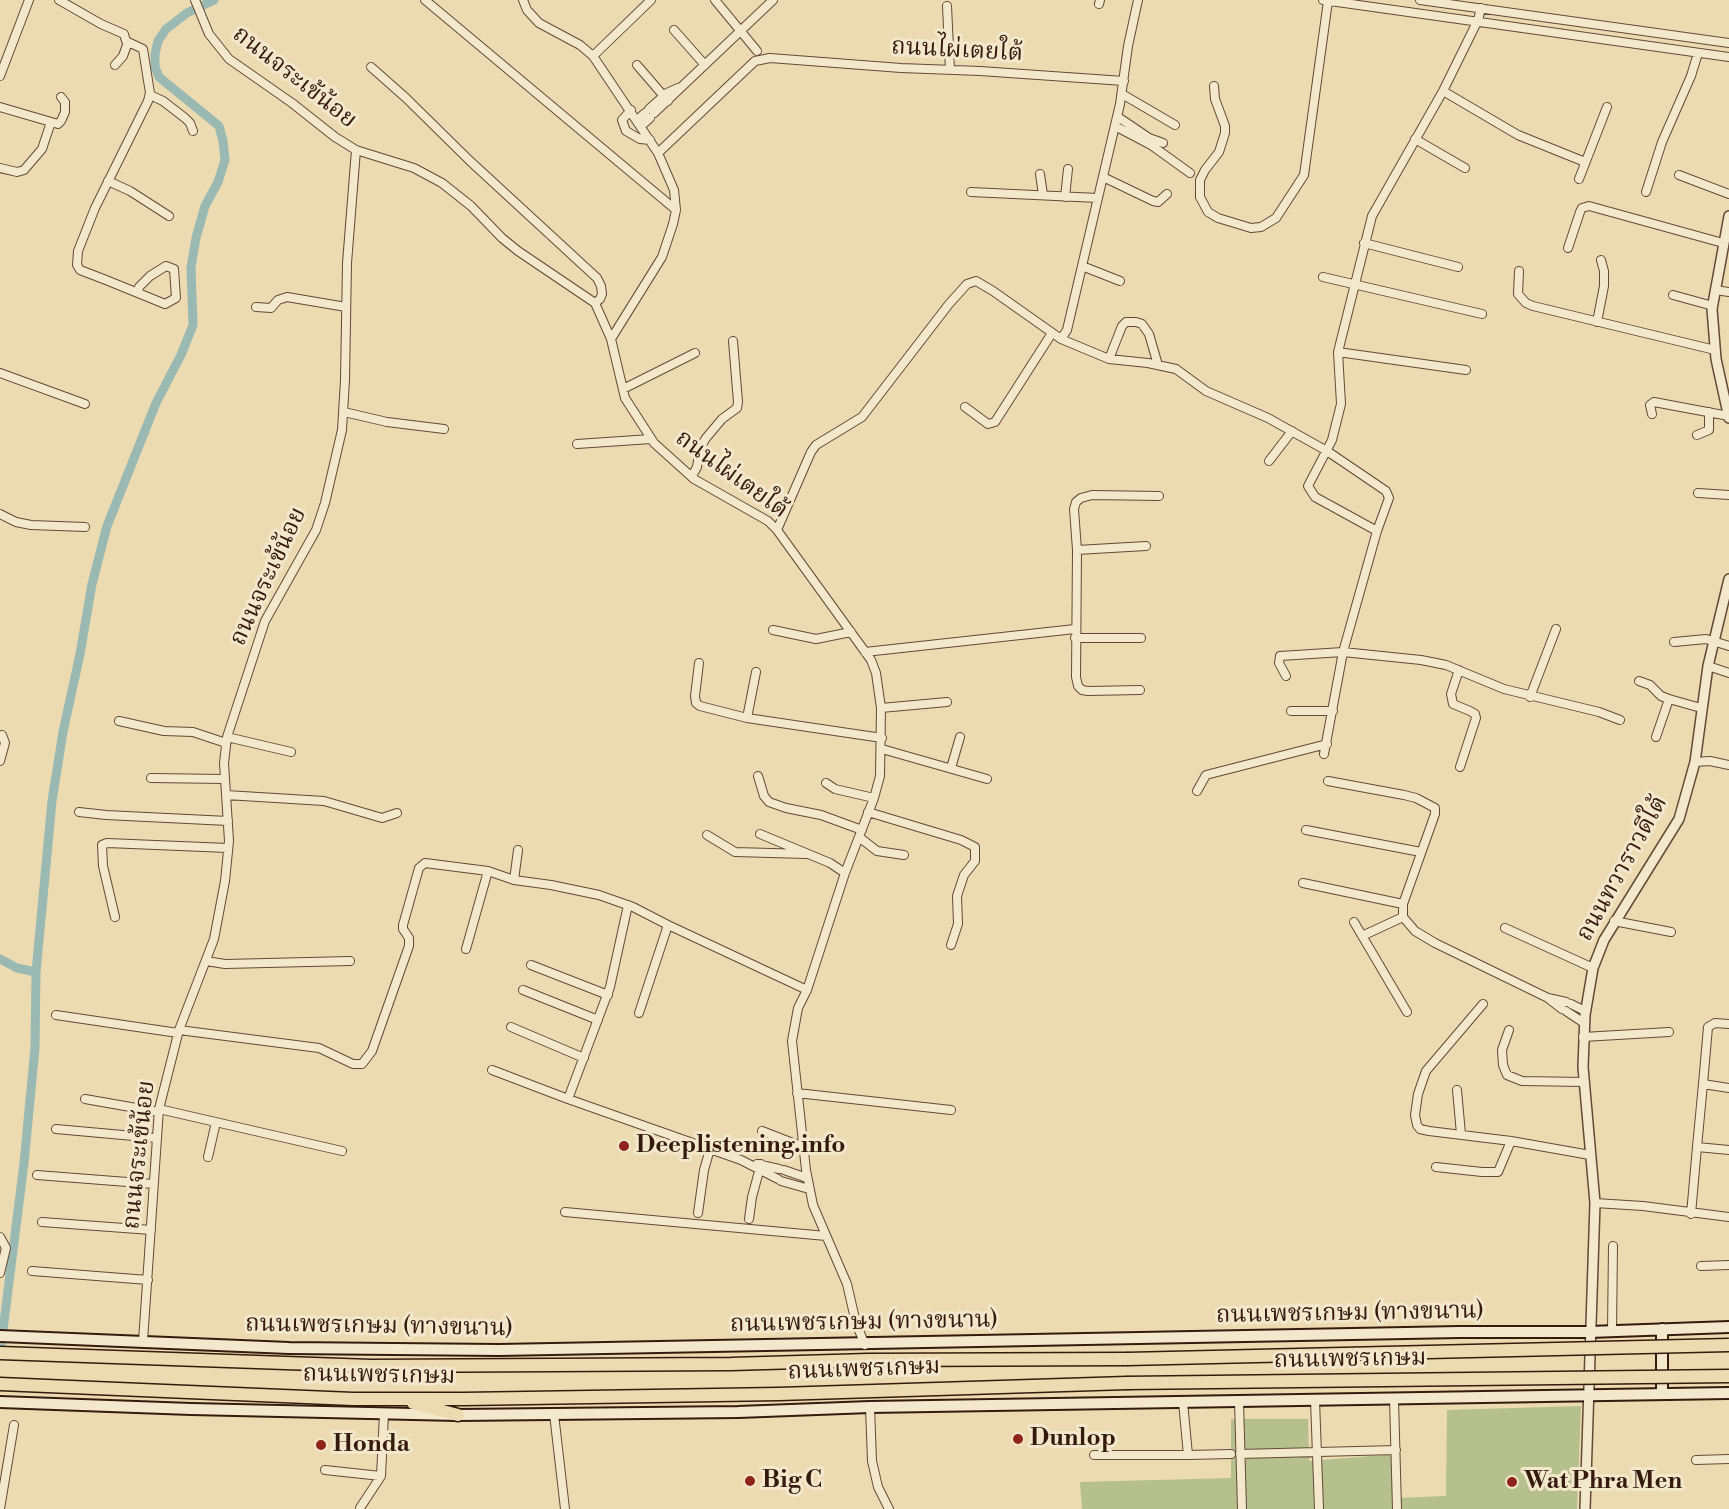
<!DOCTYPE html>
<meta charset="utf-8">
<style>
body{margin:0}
canvas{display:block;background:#ecdab1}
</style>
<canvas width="1729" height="1509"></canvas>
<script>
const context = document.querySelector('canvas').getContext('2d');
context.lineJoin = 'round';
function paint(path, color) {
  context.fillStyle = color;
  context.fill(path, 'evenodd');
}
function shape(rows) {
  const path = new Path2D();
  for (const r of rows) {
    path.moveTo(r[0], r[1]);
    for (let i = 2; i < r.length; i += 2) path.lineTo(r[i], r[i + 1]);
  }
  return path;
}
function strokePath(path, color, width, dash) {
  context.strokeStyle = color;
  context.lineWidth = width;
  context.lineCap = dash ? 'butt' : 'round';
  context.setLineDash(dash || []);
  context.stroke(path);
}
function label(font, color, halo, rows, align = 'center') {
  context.font = font + ' "Libre Bodoni","Noto Serif Thai",serif';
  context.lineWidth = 6;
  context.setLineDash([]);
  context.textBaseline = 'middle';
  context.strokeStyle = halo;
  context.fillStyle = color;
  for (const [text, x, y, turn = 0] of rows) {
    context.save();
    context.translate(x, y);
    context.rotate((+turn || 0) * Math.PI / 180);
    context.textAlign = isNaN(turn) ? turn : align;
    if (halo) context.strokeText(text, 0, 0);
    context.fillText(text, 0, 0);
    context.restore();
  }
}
const green = shape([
 [1581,1406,1577,1509,1082,1509,1080,1482,1231,1478,1231,1419,1308,1419,1309,1461,1396,1454,1397,1498,1446,1496,1447,1410]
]);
const canal = shape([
 [0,959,17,968,36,972],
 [0,1354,24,1163,35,1048,36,972,52,801,63,732,80,654,92,584,107,526,156,403,181,355,193,325,191,267,196,238,205,206,218,182,225,160,223,141,219,126,159,77,155,67,155,54,158,41,166,29,187,13,214,0]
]);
const minor = shape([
 [59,0,101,24,124,34,126,41,143,49,150,93,148,101,95,208,78,251,77,265,80,270,106,280,165,304,176,298,174,269,166,266,150,276,139,287,138,293],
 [195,0,209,34,229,59,292,103,335,137,356,150,414,168,442,183,471,206,502,238,518,251,595,303,611,339],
 [425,0,676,210],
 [523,0,527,10,539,23,580,45,593,56,658,153],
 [715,0,757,51],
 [1323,0,1729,57],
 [1420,0,1729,43],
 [1099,4,1100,0],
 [947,6,950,70],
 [674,30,705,65],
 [593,56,651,0],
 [115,65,123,56,128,42],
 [637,65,668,101],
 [371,67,406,98,470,161,597,278,601,286,602,294,600,299,595,303],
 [0,76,29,0],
 [1214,86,1215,99,1225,126,1225,133,1219,152,1205,170,1200,180,1200,197,1208,212,1218,218,1251,228,1261,227,1276,218,1304,175,1328,1],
 [1443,91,1518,135,1585,162],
 [1122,94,1175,125],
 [150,95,163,101,185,118,190,123,193,131],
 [0,107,58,124,61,121,65,112,65,102,61,97],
 [649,109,667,93,678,88],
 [631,110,622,120,626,131,640,139,650,140],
 [654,113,773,0],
 [1118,117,1149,138,1163,143],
 [637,120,645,113],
 [641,126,650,118],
 [1115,126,1151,145,1190,173],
 [1415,139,1465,168],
 [0,168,17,172,24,170,42,149,51,122],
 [1040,174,1043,195],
 [1679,175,1729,194],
 [1103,177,1153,201,1158,202,1167,194],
 [1579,179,1607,107],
 [108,181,130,191,169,216],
 [971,192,1098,198],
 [1646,192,1662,142,1691,76,1698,53],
 [1065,197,1068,169],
 [1364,243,1458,267],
 [1568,248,1580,212,1582,208,1589,206,1723,243],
 [1082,266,1120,281],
 [1519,271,1518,294,1526,303,1533,306,1715,350],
 [1323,277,1482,314],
 [1715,290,1729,292],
 [1673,295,1713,306],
 [256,307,271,308,278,300,287,297,346,307],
 [1597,322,1604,286,1604,271,1601,260],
 [1061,339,1109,359,1148,363,1176,369,1206,391,1268,418,1327,451,1386,491,1389,498,1377,531,1343,652,1324,754],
 [1338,352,1466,370],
 [1109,359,1122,326,1126,322,1136,322,1142,324,1149,334,1158,365],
 [0,373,85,404],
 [623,389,695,353],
 [965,407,988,424,995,422,1052,333],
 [344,412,387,422,444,429],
 [1652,414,1650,405,1654,402,1729,416],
 [1697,435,1709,430,1709,412],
 [577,444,651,439],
 [1269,461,1292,431],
 [692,476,697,467,700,448,706,438,722,419,737,408,738,402,733,341],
 [1698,493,1729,495],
 [0,514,16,522,31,525,85,527],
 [777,530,811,452,816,445,862,417,949,304,967,284,976,281,993,291,1061,339,1067,330,1120,104,1128,46,1138,0],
 [1377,531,1315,497,1308,486,1332,440,1341,404,1338,352,1372,216,1443,91,1478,20,1481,8],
 [1077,550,1146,546],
 [773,630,816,639,851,632],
 [1075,638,1141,638],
 [1674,642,1706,639,1729,646],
 [865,652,1075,629],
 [699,663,695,696,696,703,700,706,747,718,882,738],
 [1708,666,1729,673],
 [1459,670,1451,694,1453,704,1470,711,1475,714,1476,718,1460,767],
 [1286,676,1279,663,1280,656,1343,652,1421,660,1446,665,1504,689,1599,712,1620,720],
 [1639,681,1650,685,1661,696,1669,699,1701,708],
 [1140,690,1088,691,1082,690,1078,686,1076,677,1077,550,1074,509,1076,502,1081,498,1092,495,1159,496],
 [1530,697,1556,629],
 [881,708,947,702],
 [1291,711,1333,711],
 [747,718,756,672],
 [119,721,164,731,193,732,226,743],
 [227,737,291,752],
 [1656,737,1669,699],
 [882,749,987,779],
 [0,761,5,743,2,735],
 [1695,762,1710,761,1729,765],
 [951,768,960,737],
 [758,776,764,796,769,802,786,808,821,815,862,830],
 [151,778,225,779],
 [1328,781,1404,795,1416,798,1435,808,1435,814,1403,904,1403,917,1415,931,1435,943,1548,998,1566,1002],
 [826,783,835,789,874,798],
 [1197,791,1206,775,1327,744],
 [226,795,324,801,382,818,397,813],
 [79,812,106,815,228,821],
 [868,812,961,840,975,847,975,861,964,875,957,896,958,924,951,945],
 [1306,830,1421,852],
 [760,834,830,863,845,873],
 [707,835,735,852,807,854],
 [859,837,877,851,904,855],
 [514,880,518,850],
 [1303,883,1403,904],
 [628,905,610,987,568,1099,741,1160,778,1179],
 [115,917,103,866,102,845,107,843,228,848],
 [1614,921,1671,932],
 [1354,922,1407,1012],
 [1505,928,1593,968],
 [1362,936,1403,917],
 [466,949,488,871],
 [206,961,225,964,350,961],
 [531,965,608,995],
 [523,990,598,1020],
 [1548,998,1562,1009],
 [1483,1004,1426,1071,1418,1094,1415,1115,1417,1125,1420,1129,1429,1131,1511,1141,1590,1155],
 [1571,1004,1585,1011],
 [1566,1011,1584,1023],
 [639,1013,668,925],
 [56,1015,178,1033],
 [511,1027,584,1058],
 [179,1030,319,1048,353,1064,362,1064,372,1051,409,946,409,938,403,929,403,925,419,868,425,863,488,871,514,880,551,885,599,895,633,907,668,925,807,990],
 [1509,1030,1502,1050,1503,1065,1507,1075,1522,1081,1584,1082],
 [1583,1037,1669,1032],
 [492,1070,568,1099],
 [1703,1084,1708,1027,1715,1023,1729,1024],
 [1729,1088,1703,1084,1697,1147,1729,1150],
 [1457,1090,1461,1134],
 [797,1093,951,1110],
 [85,1099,159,1112],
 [159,1109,342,1151],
 [56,1129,156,1138],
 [762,1131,803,1147],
 [208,1157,216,1122],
 [757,1164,779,1169],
 [1436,1167,1482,1172,1498,1172,1511,1141],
 [784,1170,807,1178],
 [37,1175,153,1184],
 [781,1181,809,1189],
 [1595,1203,1643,1206,1729,1217],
 [565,1212,826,1236],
 [698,1213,704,1170,710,1149],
 [1691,1214,1697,1147],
 [749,1219,752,1197,761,1164],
 [42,1222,151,1230],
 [0,1237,6,1248,0,1273],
 [1701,1266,1729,1265],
 [32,1271,148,1280],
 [1612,1331,1613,1246],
 [143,1341,159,1109,179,1030,214,939,225,881,229,841,224,763,227,737,265,621,316,530,325,503,342,430,345,380,347,263,356,150],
 [865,1345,856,1323,847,1284,813,1205,806,1170,792,1041,798,1008,807,990,845,873,874,798,880,776,881,708,876,673,871,660,777,530,768,521,694,479,654,443,625,398,611,339,662,257,673,224,676,210,674,190,658,153,755,61,770,58,901,68,980,71,1124,81],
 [1394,1399,1397,1509],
 [1315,1400,1319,1509],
 [1239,1401,1242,1509],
 [870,1407,872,1461,878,1487,889,1509],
 [554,1414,565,1509],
 [1240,1454,1396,1450],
 [1094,1455,1188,1455,1183,1402],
 [1188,1455,1231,1454],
 [1696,1460,1729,1459],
 [325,1470,381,1476],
 [360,1508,381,1476,384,1414],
 [0,1509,14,1425]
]);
const tertiary = shape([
 [1729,216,1712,309,1716,359,1729,418],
 [1585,1509,1595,1203,1583,1067,1585,1015,1593,968,1604,940,1679,819,1695,762,1708,666,1729,579]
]);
const secondary = shape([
 [0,1336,289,1348,499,1350,1459,1332,1589,1332,1729,1327],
 [1662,1394,1662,1329],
 [0,1402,191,1409,458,1415,738,1412,870,1407,1729,1393]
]);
const trunk = shape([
 [0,1353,371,1366,731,1364,868,1360,1127,1359],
 [0,1384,353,1399,464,1399,779,1394,1127,1383],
 [413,1403,458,1415]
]);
const trunkBridge = shape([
 [1127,1359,1729,1345],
 [1127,1383,1729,1376]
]);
const markers = [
 [624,1146,6,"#8f2418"],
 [1018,1439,6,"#8f2418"],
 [321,1445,6,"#8f2418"],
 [750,1481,6,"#8f2418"],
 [1512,1482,6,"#8f2418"]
];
const streetNames = [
 ["ถนนไผ่เตยใต้",957,51,3],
 ["ถนนจระเข้น้อย",294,78,38],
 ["ถนนไผ่เตยใต้",731,475,36],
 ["ถนนจระเข้น้อย",269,577,-65],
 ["ถนนทวาราวดีใต้",1623,869,-61],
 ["ถนนจระเข้น้อย",140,1155,-84],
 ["ถนนเพชรเกษม (ทางขนาน)",1350,1314,-1],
 ["ถนนเพชรเกษม (ทางขนาน)",864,1323,-1],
 ["ถนนเพชรเกษม (ทางขนาน)",379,1327,1],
 ["ถนนเพชรเกษม",1350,1360,-1],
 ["ถนนเพชรเกษม",864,1370,-2],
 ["ถนนเพชรเกษม",379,1376,1]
];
const poiNames = [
 ["Deeplistening.info",636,1146],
 ["Dunlop",1030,1439],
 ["Honda",333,1445],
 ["Big C",762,1481],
 ["Wat Phra Men",1524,1482]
];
paint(green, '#b6c08d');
strokePath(canal, '#9ab9b3', 9);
strokePath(minor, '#634a37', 10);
strokePath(tertiary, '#634a37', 12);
strokePath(secondary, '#351a0e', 14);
strokePath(trunk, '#351a0e', 15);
strokePath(minor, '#f3e7cc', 8);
strokePath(tertiary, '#f3e7cc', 9);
strokePath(secondary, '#f3e7cc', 10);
strokePath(trunk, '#ecdab1', 12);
strokePath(trunkBridge, '#351a0e', 15, []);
strokePath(trunkBridge, '#ecdab1', 12);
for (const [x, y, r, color] of markers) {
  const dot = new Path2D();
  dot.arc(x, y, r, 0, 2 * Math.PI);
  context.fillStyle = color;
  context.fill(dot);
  strokePath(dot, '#f3e7cc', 2);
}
label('24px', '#351a0e', '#f3e7cc', streetNames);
label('bold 24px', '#351a0e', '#f3e7cc', poiNames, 'left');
</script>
